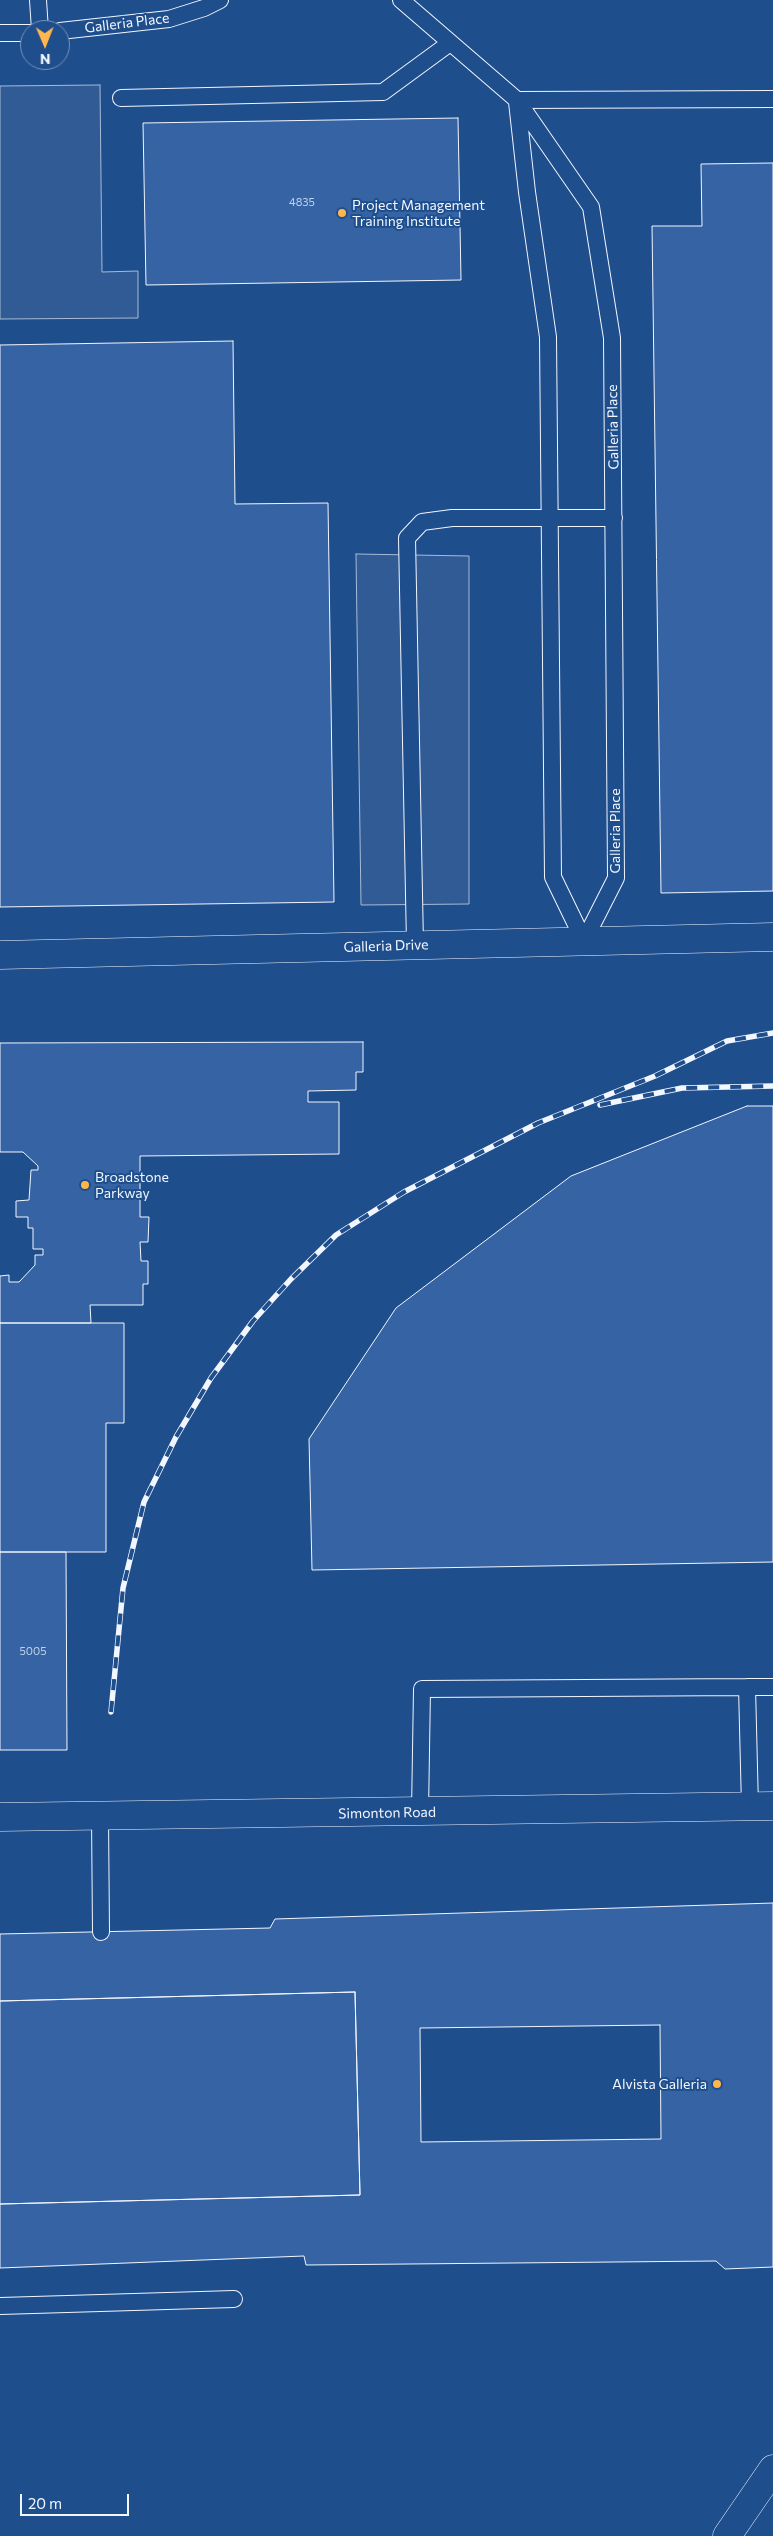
<!DOCTYPE html>
<style>
body{margin:0}
#map{position:relative;width:773px;height:2536px;overflow:hidden;background:#1f4e8c;font-family:Commissioner,sans-serif}
canvas{display:block}
.north{position:absolute;left:20px;top:20px;width:50px;height:50px;box-sizing:border-box;background:#1f4e8c;border:1px solid #7391ba;border-radius:50%;rotate:179deg;font-size:14px;font-weight:700;line-height:20px;text-align:center;color:#f2f6ff}
.north::after{content:'';display:block;margin:auto;width:18px;height:22px;background:#ffb74d;clip-path:polygon(50% 0,100% 100%,50% 72%,0 100%)}
.scale{position:absolute;left:20px;top:2494px;width:109px;height:22px;box-sizing:border-box;border:2px solid #f2f6ff;border-top:0;padding-left:6px;font-size:15px;line-height:18px;white-space:nowrap;color:#f2f6ff;-webkit-text-stroke:4px #1f4e8c;paint-order:stroke}
</style>
<div id="map">
<canvas width="773" height="2536"></canvas>
<div class="north">N</div>
<div class="scale">20 m</div>
</div>
<script>
const context = document.querySelector('canvas').getContext('2d');
context.lineJoin = 'round';
function paint(path, color) {
  context.fillStyle = color;
  context.fill(path, 'evenodd');
}
function shape(rows) {
  const path = new Path2D();
  for (const r of rows) {
    path.moveTo(r[0], r[1]);
    for (let i = 2; i < r.length; i += 2) path.lineTo(r[i], r[i + 1]);
  }
  return path;
}
function strokePath(path, color, width, dash) {
  context.strokeStyle = color;
  context.lineWidth = width;
  context.lineCap = dash ? 'butt' : 'round';
  context.setLineDash(dash || []);
  context.stroke(path);
}
function label(font, color, halo, rows, align = 'center') {
  context.font = font + ' Commissioner,sans-serif';
  context.lineWidth = 4;
  context.setLineDash([]);
  context.textBaseline = 'middle';
  context.strokeStyle = halo;
  context.fillStyle = color;
  for (const [text, x, y, turn = 0] of rows) {
    context.save();
    context.translate(x, y);
    context.rotate((+turn || 0) * Math.PI / 180);
    context.textAlign = isNaN(turn) ? turn : align;
    if (halo) context.strokeText(text, 0, 0);
    context.fillText(text, 0, 0);
    context.restore();
  }
}
const parking = shape([
 [100,85,102,272,138,271,138,318,0,319,0,86,100,85],
 [356,554,469,556,469,904,361,905,356,554]
]);
const building = shape([
 [458,118,461,280,146,285,143,123,458,118],
 [773,163,773,891,661,893,652,226,702,226,701,164,773,163],
 [233,341,235,504,328,503,334,902,0,907,0,345,233,341],
 [363,1042,363,1072,356,1072,356,1090,308,1091,308,1102,339,1102,339,1154,140,1156,140,1217,149,1217,148,1242,140,1242,141,1261,148,1261,148,1284,143,1284,143,1305,90,1305,91,1323,0,1323,0,1276,9,1275,9,1282,19,1282,35,1265,35,1255,43,1255,43,1249,33,1249,33,1228,28,1228,28,1217,16,1217,16,1201,29,1200,31,1170,38,1170,38,1166,23,1152,0,1152,0,1043,363,1042],
 [747,1106,773,1106,773,1562,312,1570,309,1439,396,1308,571,1176,747,1106],
 [0,1323,124,1323,124,1423,106,1423,106,1552,0,1552,0,1323],
 [0,1552,66,1552,67,1750,0,1750,0,1552],
 [773,1903,773,2267,725,2269,716,2261,306,2265,304,2256,0,2268,0,2204,360,2195,355,1992,0,2001,0,1934,270,1928,275,1919,773,1903],
 [660,2025,661,2139,421,2142,420,2028,660,2025],
 [355,1992,360,2195,0,2204,0,2001,355,1992]
]);
const lane = shape([
 [38,0,40,30],
 [401,0,517,100,591,207,612,338,616,878,584,941],
 [60,31,169,19,204,8,220,0],
 [0,33,30,33],
 [121,98,383,92,450,43],
 [517,100,773,99],
 [517,102,527,192,548,337,553,877,584,941],
 [415,945,407,538,422,522,452,518,614,518],
 [750,1807,747,1687,773,1687],
 [420,1812,422,1689,747,1687],
 [100,1817,101,1932],
 [0,2306,234,2299]
]);
const street = shape([
 [0,955,773,937],
 [0,1817,773,1806],
 [727,2536,773,2469]
]);
const rail = shape([
 [600,1105,682,1088,773,1086],
 [111,1712,123,1588,144,1502,176,1437,211,1378,253,1321,291,1279,336,1235,404,1192,538,1123,655,1076,727,1041,773,1033]
]);
const markers = [
 [342,213,5,"#ffb74d"],
 [85,1185,5,"#ffb74d"],
 [717,2084,5,"#ffb74d"]
];
const numberNames = [
 ["4835",302,202],
 ["5005",33,1651]
];
const streetNames = [
 ["Galleria Place",127,23,-7],
 ["Galleria Place",613,427,-91],
 ["Galleria Place",615,831,-90],
 ["Galleria Drive",386,946,-2],
 ["Simonton Road",387,1813,-1]
];
const poiNames = [
 ["Project Management",352,205],
 ["Training Institute",352,221],
 ["Broadstone",95,1177],
 ["Parkway",95,1193],
 ["Alvista Galleria",707,2084,"right"]
];
paint(parking, '#305b95');
strokePath(parking, '#a8bbd7', 1);
paint(building, '#3563a3');
strokePath(building, '#f2f6ff', 1);
strokePath(lane, '#f2f6ff', 18);
strokePath(street, '#f2f6ff', 29);
strokePath(lane, '#1f4e8c', 16);
strokePath(street, '#1f4e8c', 28);
strokePath(rail, '#f2f6ff', 5.5);
strokePath(rail, '#1f4e8c', 4, [11]);
for (const [x, y, r, color] of markers) {
  const dot = new Path2D();
  dot.arc(x, y, r, 0, 2 * Math.PI);
  context.fillStyle = color;
  context.fill(dot);
  strokePath(dot, '#1f4e8c', 2);
}
label('11px', '#c3d1e8', null, numberNames);
label('14px', '#f2f6ff', '#1f4e8c', streetNames);
label('14px', '#f2f6ff', '#1f4e8c', poiNames, 'left');
</script>
